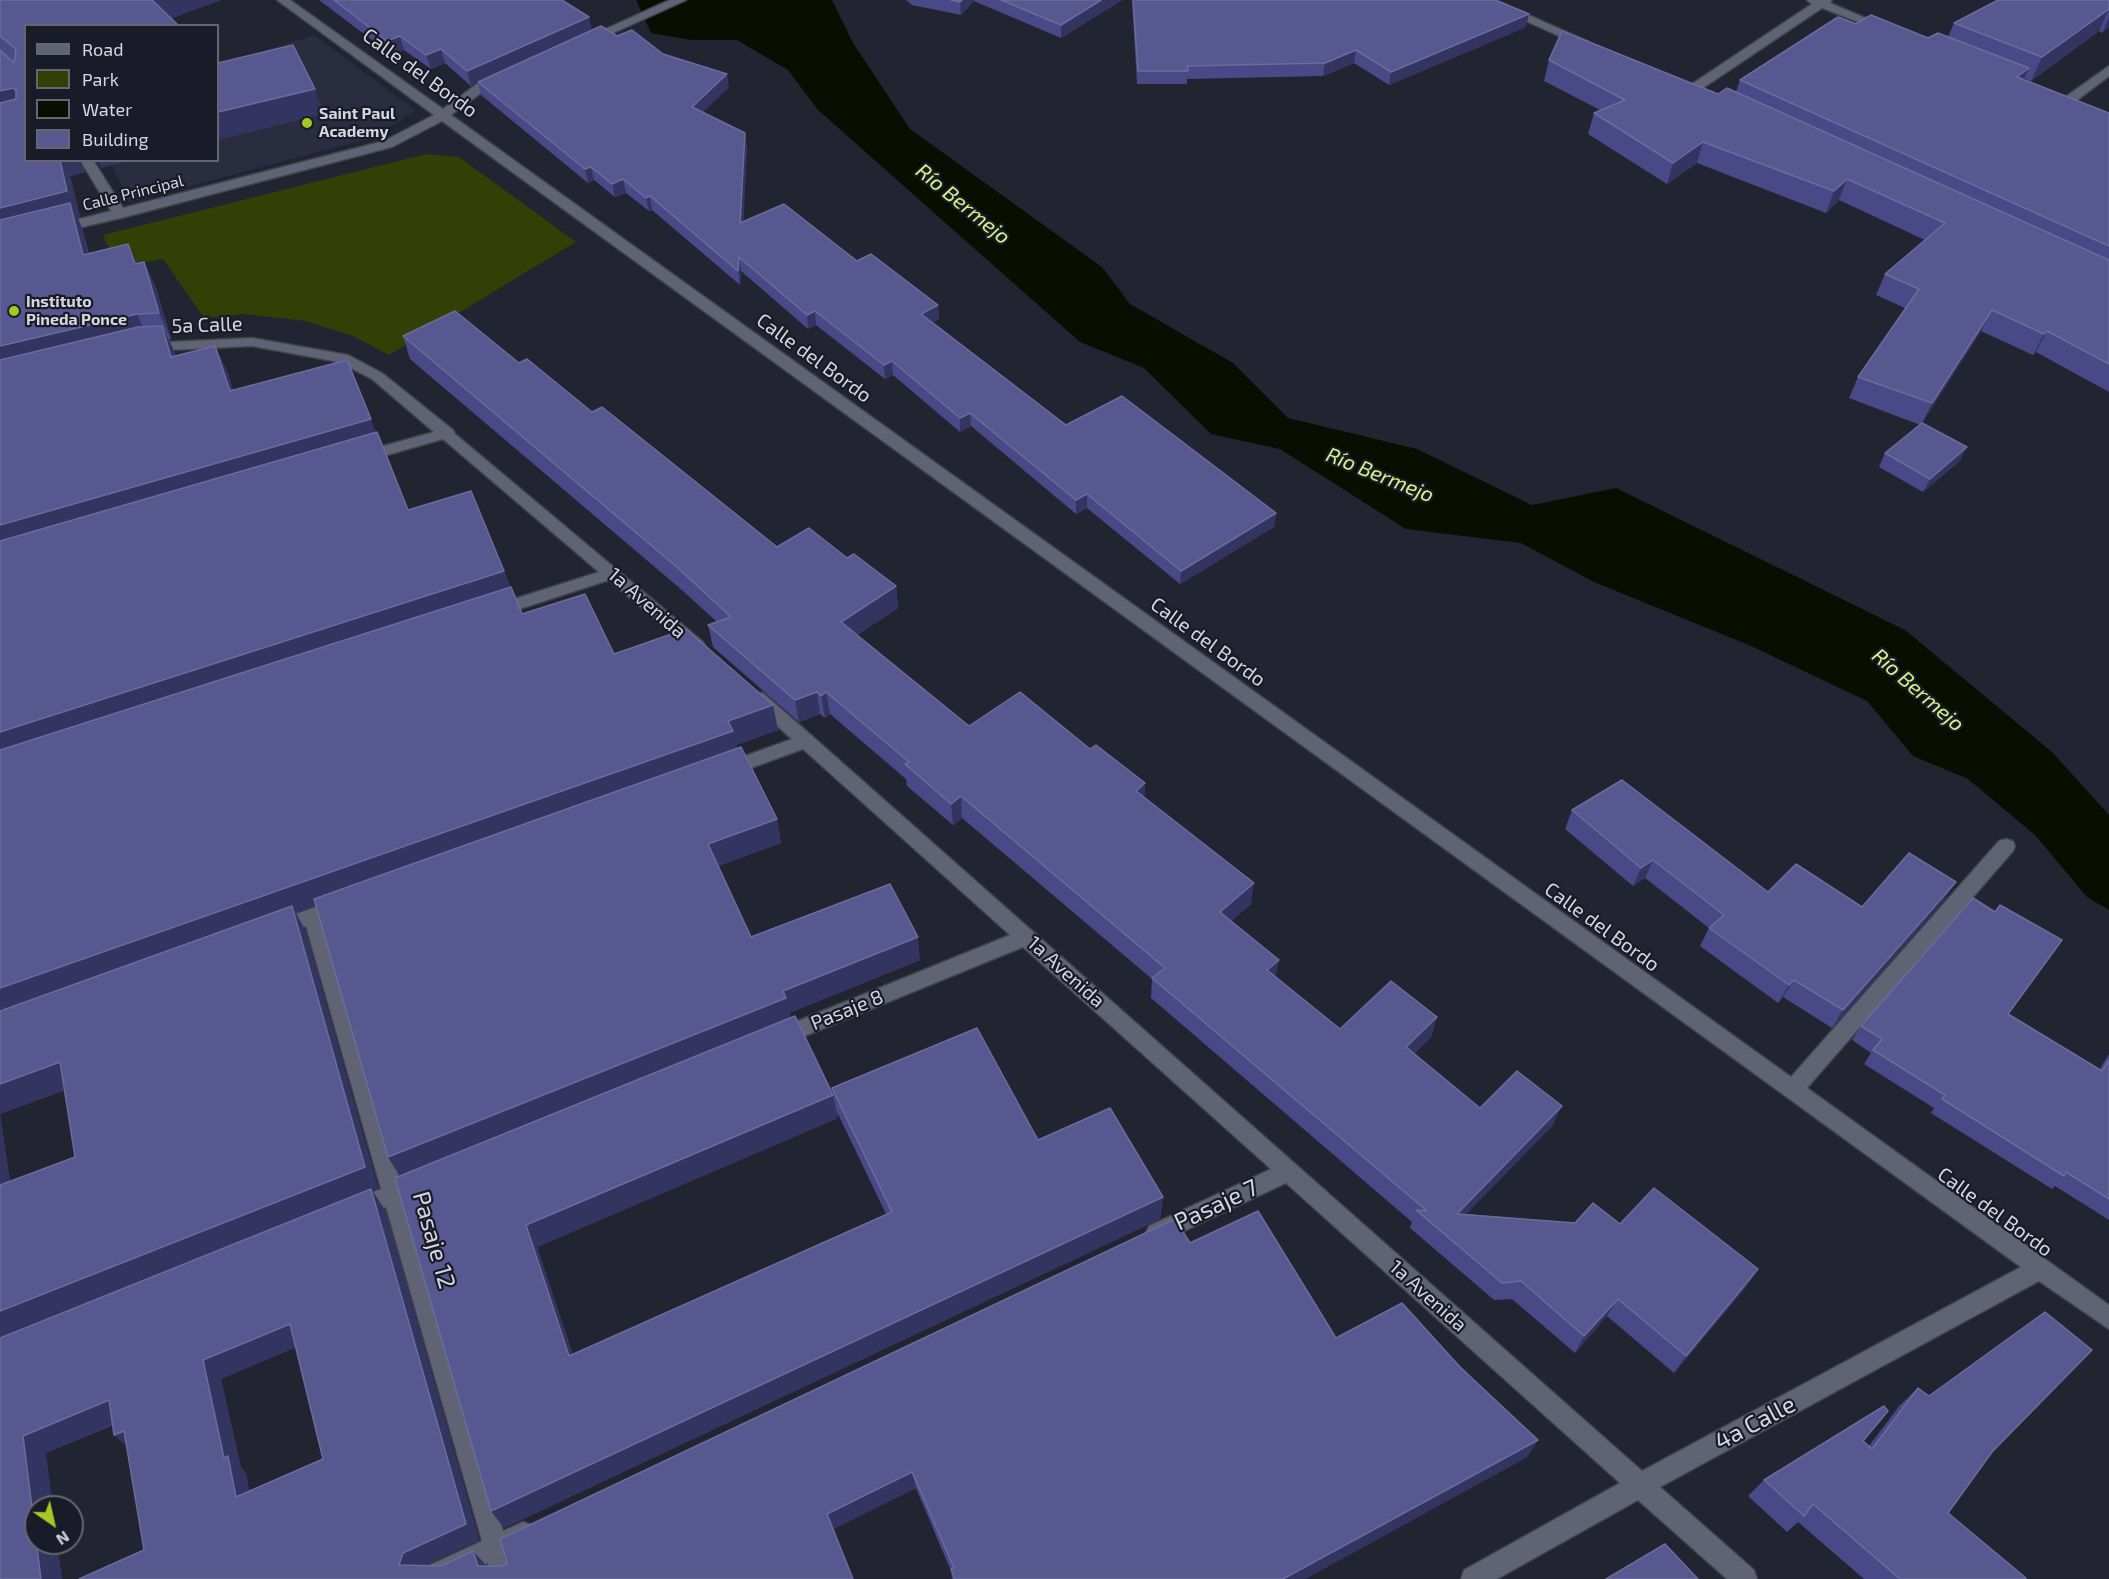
<!DOCTYPE html>
<meta charset="utf-8">
<style>
body{margin:0}
#map{position:relative;width:2109px;height:1579px;overflow:hidden;background:#232432;font-family:"Exo 2",sans-serif}
canvas{display:block}
.legend{position:absolute;left:24px;top:24px;width:195px;height:138px;box-sizing:border-box;background:#191b28;border:2px solid #646671;margin:0;padding:8px 10px;list-style:none;font-size:18px;color:#d5d6df}
.legend li{display:flex;align-items:center;gap:12px;height:30px}
.legend b{width:30px;border:2px solid #646671}
.north{position:absolute;left:24px;top:1495px;width:60px;height:60px;box-sizing:border-box;background:#191b28;border:2px solid #646671;border-radius:50%;rotate:146deg;font-size:16px;font-weight:700;line-height:24px;text-align:center;color:#d5d6df}
.north::after{content:'';display:block;margin:auto;width:21px;height:27px;background:#a5c824;clip-path:polygon(50% 0,100% 100%,50% 72%,0 100%)}
</style>
<div id="map">
<canvas width="2109" height="1579"></canvas>
<ul class="legend">
<li><b style="height:8px;background:#606373"></b>Road</li>
<li><b style="height:16px;background:#323f05"></b>Park</li>
<li><b style="height:16px;background:#090e00"></b>Water</li>
<li><b style="height:16px;background:#57588f"></b>Building</li>
</ul>
<div class="north">N</div>
</div>
<script>
const context = document.querySelector('canvas').getContext('2d');
context.lineJoin = 'round';
function paint(path, color) {
  context.fillStyle = color;
  context.fill(path, 'evenodd');
}
function shape(rows) {
  const path = new Path2D();
  for (const r of rows) {
    path.moveTo(r[0], r[1]);
    for (let i = 2; i < r.length; i += 2) path.lineTo(r[i], r[i + 1]);
  }
  return path;
}
function strokePath(path, color, width, dash) {
  context.strokeStyle = color;
  context.lineWidth = width;
  context.lineCap = dash ? 'butt' : 'round';
  context.setLineDash(dash || []);
  context.stroke(path);
}
function label(font, color, halo, rows, align = 'center') {
  context.font = font + ' "Exo 2",sans-serif';
  context.lineWidth = 4.5;
  context.setLineDash([]);
  context.textBaseline = 'middle';
  context.strokeStyle = halo;
  context.fillStyle = color;
  for (const [text, x, y, turn = 0] of rows) {
    context.save();
    context.translate(x, y);
    context.rotate((+turn || 0) * Math.PI / 180);
    context.textAlign = isNaN(turn) ? turn : align;
    if (halo) context.strokeText(text, 0, 0);
    context.fillText(text, 0, 0);
    context.restore();
  }
}
const built = shape([
 [314,35,415,110,379,136,129,202,110,161,218,160,218,65]
]);
const green = shape([
 [426,154,459,157,576,242,389,355,353,336,305,321,244,314,204,318,163,259,117,267,103,235]
]);
const water = shape([
 [636,0,832,0,853,43,910,129,1102,267,1130,304,1233,363,1288,418,1417,449,1532,505,1616,488,1905,630,2052,752,2109,815,2109,910,2087,897,2035,835,1968,779,1913,756,1867,701,1751,646,1594,582,1521,543,1406,529,1280,449,1211,434,1144,368,1080,342,818,110,788,70,737,40,691,40,651,33]
]);
const minor = shape([
 [277,0,290,0,443,109,477,84,497,75,505,75,505,81,485,90,451,115,1791,1077,1999,841,2006,839,2013,841,2015,846,2013,851,1807,1088,2109,1305,2109,1329,2039,1281,1660,1487,1754,1570,1757,1579,1727,1579,1638,1500,1497,1579,1461,1579,1464,1570,1620,1483,1286,1183,1165,1240,1157,1243,1149,1240,1146,1233,1149,1226,1271,1169,1023,947,785,1044,778,1047,771,1044,768,1038,771,1032,1010,935,803,749,726,777,720,775,717,770,720,765,792,739,751,703,748,698,751,693,763,693,812,736,1642,1471,2021,1267,442,121,392,147,125,217,57,233,52,232,52,226,111,211,80,160,93,160,123,208,384,141,434,115,277,0],
 [670,0,686,0,591,43,581,40,670,0],
 [1479,0,1495,0,1589,42,1579,45,1479,0],
 [1807,0,1832,0,1830,3,1889,28,1879,30,1822,8,1697,92,1689,92,1689,86,1812,4,1807,0],
 [2109,66,2109,76,2072,104,2064,104,2064,98,2109,66],
 [252,338,348,355,382,373,453,430,455,434,703,642,705,646,703,650,691,650,609,580,495,617,489,615,487,611,489,607,599,572,443,439,363,462,358,461,355,457,358,453,434,432,372,379,339,362,252,346,149,351,142,347,149,343,252,338],
 [341,898,348,901,350,906,348,911,324,920,400,1181,422,1172,430,1175,433,1182,430,1189,406,1199,503,1531,523,1522,532,1525,535,1534,532,1543,510,1553,517,1579,493,1579,488,1563,455,1579,416,1579,419,1570,482,1541,386,1207,356,1219,348,1216,345,1209,348,1202,381,1189,306,926,277,937,270,935,267,929,270,923,341,898]
]);
const wall = shape([
 [0,0,221,0,171,18,26,160,80,160,85,172,70,176,80,217,77,217,82,228,89,254,138,264,144,262,156,288,171,339,169,339,176,356,215,346,227,371,233,390,376,432,408,510,504,571,510,587,522,614,614,654,778,730,736,745,737,749,777,819,781,843,718,866,751,937,920,960,789,1013,791,1018,833,1095,832,1088,1038,1140,1163,1197,1160,1219,504,1528,491,1511,400,1176,388,1157,316,906,296,913,305,930,378,1188,372,1190,385,1210,479,1540,423,1566,504,1566,1190,1243,1336,1338,1460,1367,1538,1440,1527,1457,1305,1579,952,1579,951,1571,916,1488,833,1529,853,1579,79,1579,144,1550,127,1446,114,1435,113,1425,46,1453,36,1543,57,1543,62,1579,0,1579],
 [65,1090,75,1157,10,1182,0,1114],
 [837,1112,886,1214,573,1355,537,1247,838,1118],
 [296,1347,323,1459,249,1491,246,1473,241,1468,221,1379],
 [319,0,562,0,592,30,617,36,663,54,729,87,703,112,747,146,743,221,857,261,938,305,939,319,933,322,1066,425,1276,513,1274,527,1180,584,1087,508,1076,514,971,426,960,432,893,375,885,379,816,325,808,329,741,271,740,285,652,210,649,211,626,193,615,197,594,180,588,183,481,95,478,83,471,86,445,63,431,69,404,50,392,55],
 [906,0,1122,0,1061,38,974,1,961,15,912,5],
 [1132,0,1495,0,1526,27,1389,85,1354,63,1323,76,1187,79,1187,84,1137,84],
 [2109,0,2109,27,2102,33,2099,31,2031,81,2024,78,2024,79,2109,113,2109,392,2036,352,2033,355,1981,331,1922,423,1960,461,1923,492,1879,467,1885,453,1920,425,1849,398,1858,377,1905,308,1876,295,1885,274,1925,240,1839,200,1826,213,1697,163,1667,184,1588,134,1594,113,1600,110,1544,81,1549,60,1718,94,1736,92,1740,80,1856,24,1928,38,1948,37,1954,23],
 [403,336,519,363,592,412,777,547,847,558,896,586,898,608,857,635,969,726,1090,749,1145,783,1144,797,1251,904,1231,921,1276,978,1340,1029,1437,1017,1431,1037,1414,1054,1480,1108,1553,1125,1466,1214,1575,1223,1620,1224,1746,1287,1674,1373,1607,1316,1575,1353,1512,1299,1494,1300,1410,1228,1412,1222,1151,998,1152,979,962,818,953,825,907,786,906,779,830,714,825,718,820,714,799,722,713,647,708,625,717,622,683,591,410,359],
 [1572,810,1768,892,1862,907,1944,900,1832,1028,1783,997,1778,1003,1700,946,1709,928,1645,878,1633,886,1565,829],
 [2008,1014,2099,1070,2109,1054,2109,1220,2055,1186,2052,1189,1931,1113,1934,1108,1864,1064,1871,1053,1852,1040,1861,1026],
 [1918,1388,1992,1452,1948,1513,2025,1579,1864,1579,1798,1522,1787,1532,1748,1496,1764,1480,1869,1446,1900,1405]
]);
const shadedWall = shape([
 [151,0,221,0,160,23],
 [962,0,974,0,974,1,961,15,960,2],
 [1101,0,1122,0,1061,38,1061,25],
 [2109,9,2099,31,2031,81,2042,57],
 [1529,14,1526,27,1389,85,1391,72],
 [589,17,592,31,471,86,467,71],
 [2109,18,2109,27,2102,33],
 [400,36,404,50,392,55,387,41],
 [441,49,445,63,431,69,426,55],
 [1356,50,1354,63,1323,76,1325,63],
 [2029,68,2019,89,2017,77],
 [727,74,729,87,694,121,692,107],
 [13,88,26,113,0,119,0,91],
 [315,89,324,114,218,140,218,112],
 [745,133,747,146,743,236,740,223],
 [1703,142,1697,163,1667,184,1673,163],
 [60,160,80,160,85,172,70,176,80,217,77,217,82,228,95,281,0,237,0,208],
 [97,160,132,160,101,168],
 [591,167,594,180,588,183,585,169],
 [623,179,626,193,615,197,612,184],
 [1847,179,1839,200,1826,213,1834,191],
 [650,196,652,210,649,211,646,198],
 [128,244,140,270,135,264],
 [739,257,741,271,740,285,738,271],
 [144,262,156,288,171,339,159,313],
 [938,305,939,319,922,327,921,314],
 [1992,310,1981,331,1921,425,1932,403],
 [815,311,816,325,808,329,807,315],
 [137,314,149,340,0,375,0,346],
 [162,326,174,351,183,383,171,357],
 [2047,331,2036,352,2033,355,2044,334],
 [215,346,227,371,242,417,230,391],
 [892,361,893,375,885,379,884,365],
 [970,413,971,426,960,432,960,418],
 [371,419,381,445,0,555,0,525],
 [1967,447,1960,461,1923,492,1930,479],
 [1087,494,1087,508,1076,514,1076,500],
 [1276,513,1274,527,1180,584,1181,571],
 [504,571,513,597,0,763,0,732],
 [896,586,898,608,844,644,841,622],
 [817,692,820,714,799,722,795,700],
 [826,692,830,714,825,718,821,696],
 [773,705,778,730,736,745,738,756,296,913,305,930,378,1188,372,1190,385,1210,479,1540,418,1568,399,1565,371,1191,0,1340,0,1311,365,1167,0,1018,0,988],
 [1145,783,1144,805,1136,791],
 [961,796,962,818,953,825,951,804],
 [777,819,781,843,714,868,708,844],
 [1653,860,1645,878,1633,886,1641,868],
 [1956,882,1944,900,1832,1028,1843,1010],
 [1254,883,1251,904,1217,932,1220,912],
 [918,937,920,960,789,1013,791,1021,401,1178,388,1157,783,991],
 [1279,960,1275,980,1267,970],
 [1794,980,1783,997,1778,1003,1789,985],
 [1437,1017,1431,1037,1400,1067,1406,1047],
 [60,1062,79,1085,0,1114,14,1209,0,1196,0,1084],
 [833,1095,838,1118,537,1247,580,1376,569,1356,526,1225],
 [1562,1106,1553,1125,1449,1232,1457,1214],
 [1163,1197,1160,1219,504,1528,491,1511],
 [1758,1269,1746,1287,1674,1373,1686,1356],
 [1618,1299,1607,1316,1575,1353,1584,1336],
 [290,1324,306,1343,221,1379,241,1468,246,1473,254,1513,236,1497,224,1458,203,1360],
 [109,1400,130,1417,46,1453,53,1507,36,1507,36,1540,23,1436],
 [124,1431,135,1453,114,1435],
 [1538,1440,1527,1457,1305,1579,1283,1579],
 [912,1472,916,1488,832,1530,827,1514],
 [36,1543,57,1543,62,1579,41,1579],
 [473,1551,487,1566,478,1566]
]);
const building = shape([
 [0,0,152,0,179,26,26,26,26,160,60,160,67,191,0,208,0,103,16,99,16,90,13,88,0,91,0,50,14,63,16,49,0,36,0,0],
 [334,0,562,0,589,17,467,71,441,49,426,55,400,36,387,41,334,0],
 [951,0,962,0,960,2,951,0],
 [1001,0,1101,0,1061,25,1001,0],
 [1133,0,1495,0,1529,14,1391,72,1356,50,1325,63,1187,66,1188,71,1138,71,1133,0],
 [1998,0,2109,0,2109,9,2042,57,1954,23,1998,0],
 [1871,15,1928,38,1938,33,2029,68,2017,77,2109,113,2109,246,1740,80,1838,17,1856,24,1871,15],
 [601,26,617,36,632,30,663,54,727,74,692,107,745,133,740,223,784,204,857,261,871,254,938,305,921,314,1066,425,1122,396,1276,513,1181,571,1087,494,1076,500,970,413,960,418,892,361,884,365,815,311,807,315,739,257,738,271,650,196,646,198,623,179,612,184,591,167,585,169,478,82,601,26],
 [1562,31,1718,94,1727,88,2109,260,2109,364,2047,331,2044,334,1992,310,1932,403,1858,377,1919,289,1885,274,1945,223,1847,179,1834,191,1703,142,1673,163,1594,113,1625,100,1549,60,1562,31],
 [293,45,315,89,218,112,218,62,218,63,293,45],
 [70,203,83,255,128,244,135,264,144,262,159,313,137,314,0,346,0,220,70,203],
 [455,311,519,363,527,359,592,412,602,407,777,547,809,528,847,558,854,554,896,586,841,622,969,726,1020,692,1090,749,1096,745,1145,783,1136,791,1254,883,1220,912,1279,960,1267,970,1340,1029,1391,981,1437,1017,1406,1047,1480,1108,1517,1071,1562,1106,1457,1214,1575,1223,1593,1203,1620,1224,1654,1188,1758,1269,1686,1356,1618,1299,1584,1336,1521,1281,1502,1283,1416,1210,1427,1211,1152,978,1165,968,961,796,951,804,905,764,909,762,826,692,821,696,817,692,795,700,708,625,731,617,678,568,403,336,455,311],
 [162,326,171,357,215,346,230,391,347,360,371,419,0,525,0,360,138,327,162,326],
 [1922,423,1967,447,1930,479,1885,453,1922,423],
 [377,432,408,510,471,491,504,571,0,732,0,541,377,432],
 [511,587,522,614,585,594,614,654,686,629,773,705,728,721,733,731,0,988,0,750,511,587],
 [741,747,777,819,708,844,751,937,890,884,918,937,783,991,786,998,388,1157,314,899,741,747],
 [1622,780,1768,892,1796,864,1862,907,1909,853,1956,882,1843,1010,1794,980,1789,985,1709,928,1724,915,1653,860,1641,868,1572,810,1622,780],
 [1973,898,1995,912,2000,905,2062,940,2008,1014,2102,1071,2109,1060,2109,1199,2066,1172,2064,1176,1942,1099,1945,1095,1873,1050,1882,1039,1861,1026,1973,898],
 [292,906,365,1167,0,1311,0,1185,75,1157,60,1062,0,1084,0,1011,292,906],
 [795,1016,833,1095,526,1225,569,1356,892,1212,832,1088,977,1028,1038,1140,1110,1108,1163,1197,491,1511,395,1178,795,1016],
 [371,1189,466,1524,403,1553,399,1565,441,1566,473,1551,478,1566,504,1566,507,1563,500,1539,1175,1219,1190,1243,1258,1211,1336,1338,1402,1303,1460,1367,1538,1440,1283,1579,955,1579,951,1569,954,1568,912,1472,827,1514,853,1579,79,1579,144,1550,124,1431,114,1435,109,1400,23,1436,41,1579,0,1579,0,1338,371,1189],
 [290,1324,323,1459,236,1497,228,1456,224,1458,203,1360,290,1324],
 [2045,1312,2092,1350,1992,1452,1948,1513,2026,1578,2025,1579,1900,1579,1813,1504,1804,1516,1764,1480,1884,1406,1888,1411,1863,1441,1872,1449,1918,1388,1929,1396,2045,1312],
 [1665,1544,1698,1579,1606,1579,1665,1544]
]);
const markers = [
 [307,123,6,"#a5c824"],
 [14,311,6,"#a5c824"]
];
const farPoinames = [
 ["Saint Paul",319,114],
 ["Academy",319,132],
 ["Instituto",26,302],
 ["Pineda Ponce",26,320]
];
const farStreetnames = [
 ["Calle Principal",133,193,-14]
];
const streetNames = [
 ["Calle del Bordo",420,73,36],
 ["5a Calle",207,325,-2],
 ["Calle del Bordo",814,358,36],
 ["1a Avenida",647,603,41],
 ["Calle del Bordo",1208,642,36],
 ["Calle del Bordo",1602,927,36],
 ["1a Avenida",1066,972,42],
 ["Pasaje 8",847,1010,-22],
 ["Calle del Bordo",1995,1212,36],
 ["1a Avenida",1428,1296,42]
];
const waterNames = [
 ["Río Bermejo",963,204,39],
 ["Río Bermejo",1380,475,22],
 ["Río Bermejo",1918,690,41]
];
const nearStreetnames = [
 ["Pasaje 7",1216,1205,-25],
 ["Pasaje 12",434,1240,74],
 ["4a Calle",1755,1423,-28]
];
paint(built, '#2a2c40');
paint(green, '#323f05');
paint(water, '#090e00');
strokePath(minor, '#40414c', 3);
paint(minor, '#606373');
paint(wall, '#484986');
paint(shadedWall, '#333460');
paint(building, '#57588f');
strokePath(building, '#6b6c9c', 1.5);
for (const [x, y, r, color] of markers) {
  const dot = new Path2D();
  dot.arc(x, y, r, 0, 2 * Math.PI);
  context.fillStyle = color;
  context.fill(dot);
  strokePath(dot, '#191b28', 2);
}
label('bold 16px', '#d5d6df', '#191b28', farPoinames, 'left');
label('16px', '#d5d6df', '#191b28', farStreetnames);
label('20px', '#d5d6df', '#191b28', streetNames);
label('italic 21px', '#d4f287', '#191b28', waterNames);
label('24px', '#d5d6df', '#191b28', nearStreetnames);
</script>
